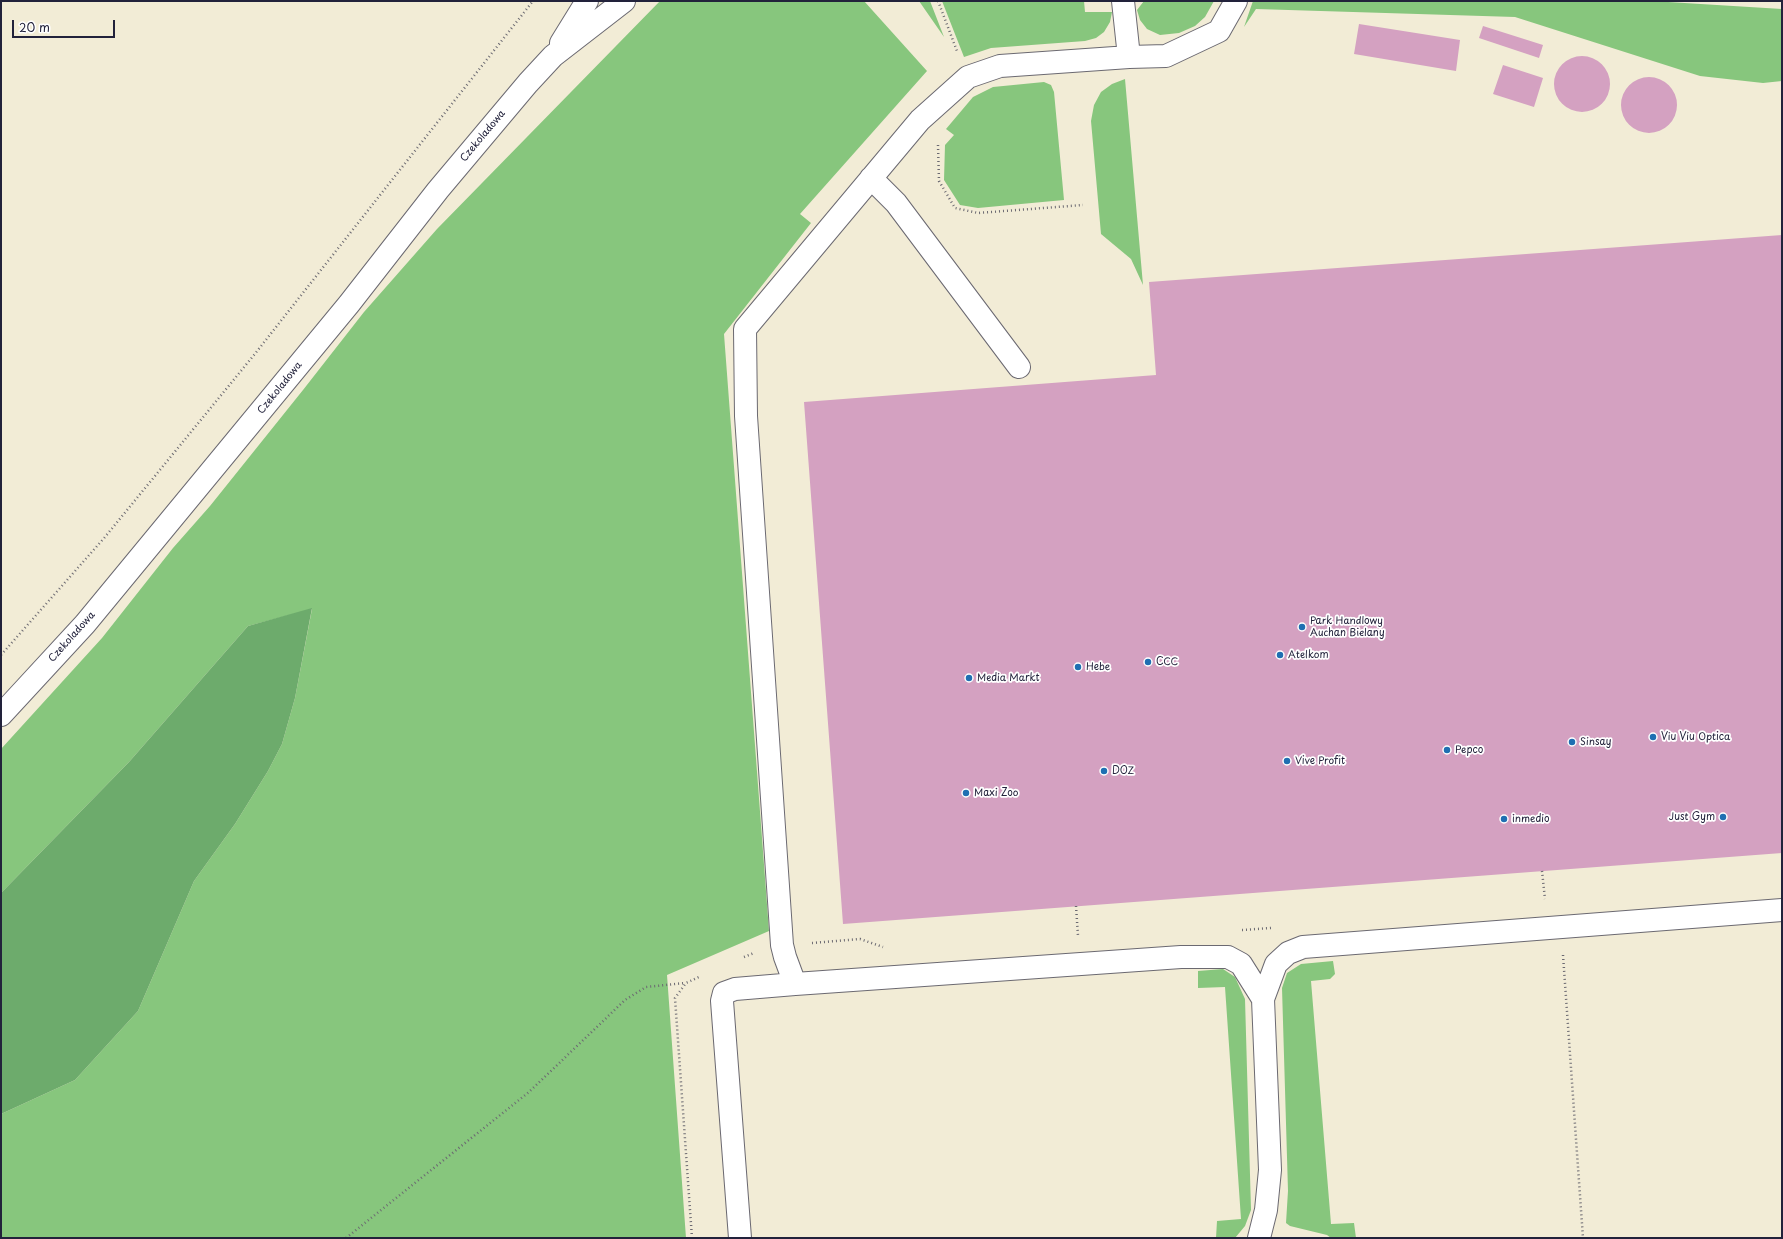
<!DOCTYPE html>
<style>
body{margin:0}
#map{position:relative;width:1783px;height:1239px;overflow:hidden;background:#f2ecd6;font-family:"Playpen Sans",sans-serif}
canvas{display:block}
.frame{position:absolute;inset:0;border:2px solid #22223b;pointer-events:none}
.scale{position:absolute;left:12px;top:20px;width:103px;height:18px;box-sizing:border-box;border:2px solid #22223b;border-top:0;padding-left:5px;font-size:12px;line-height:14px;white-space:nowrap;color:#22223b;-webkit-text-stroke:3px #fff;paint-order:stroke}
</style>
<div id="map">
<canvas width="1783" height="1239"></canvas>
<div class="frame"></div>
<div class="scale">20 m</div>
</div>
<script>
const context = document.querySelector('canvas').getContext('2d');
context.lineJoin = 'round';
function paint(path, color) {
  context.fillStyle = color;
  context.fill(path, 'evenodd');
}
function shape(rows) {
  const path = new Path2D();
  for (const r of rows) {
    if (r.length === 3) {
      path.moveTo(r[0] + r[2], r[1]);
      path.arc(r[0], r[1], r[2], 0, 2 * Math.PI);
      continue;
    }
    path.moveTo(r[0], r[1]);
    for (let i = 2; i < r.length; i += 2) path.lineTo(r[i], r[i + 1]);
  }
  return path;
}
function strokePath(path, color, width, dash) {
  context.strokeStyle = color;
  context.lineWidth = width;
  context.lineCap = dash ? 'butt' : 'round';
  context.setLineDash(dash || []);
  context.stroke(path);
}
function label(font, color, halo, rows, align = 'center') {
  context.font = font + ' "Playpen Sans",sans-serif';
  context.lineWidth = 3.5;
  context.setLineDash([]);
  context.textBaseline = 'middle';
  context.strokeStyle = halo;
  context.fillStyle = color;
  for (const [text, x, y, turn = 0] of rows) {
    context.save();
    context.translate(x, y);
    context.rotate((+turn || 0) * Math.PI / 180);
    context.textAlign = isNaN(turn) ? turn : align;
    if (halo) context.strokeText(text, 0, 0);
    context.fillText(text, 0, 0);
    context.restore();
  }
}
const green = shape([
 [660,1,864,1,927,71,800,214,811,223,724,334,769,931,667,975,686,1238,1,1238,1,1114,75,1080,138,1011,194,881,235,824,268,771,282,744,295,698,312,609,248,626,129,762,1,893,1,749,102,638,173,548,210,506,303,390,364,312,437,229],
 [919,1,930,1,944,37],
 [942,1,1084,1,1085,12,1112,12,1110,22,1104,32,1096,38,1085,41,991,48,964,57],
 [1144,1,1214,1,1205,17,1195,26,1179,33,1160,35,1147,29,1140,20,1137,10],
 [1253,1,1652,1,1782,9,1782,81,1763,83,1700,76,1515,17,1256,9,1244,27],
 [1125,79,1143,285,1131,259,1101,234,1091,121,1094,105,1101,92,1112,84],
 [1044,82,1051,85,1054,92,1064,200,978,208,960,205,944,180,945,145,954,135,946,129,973,97,993,87],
 [1333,961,1335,974,1330,979,1311,981,1331,1224,1354,1223,1356,1238,1331,1238,1327,1235,1290,1226,1286,1223,1288,1191,1282,988,1287,973,1301,964],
 [1223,969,1235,977,1245,999,1251,1210,1245,1226,1235,1238,1216,1238,1217,1221,1241,1219,1225,987,1198,988,1198,971]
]);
const forest = shape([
 [312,608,295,698,282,744,268,771,235,824,194,881,138,1011,75,1080,1,1114,1,893,129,762,248,626]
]);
const building = shape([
 [1359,24,1460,40,1456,71,1354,54],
 [1483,26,1543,45,1539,58,1479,38],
 [1582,84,28],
 [1503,65,1543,78,1534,107,1493,94],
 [1649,105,28],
 [1782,235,1782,853,843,924,804,402,1156,375,1149,282]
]);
const path = shape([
 [938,1,957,51],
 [938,145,939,181,955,208,978,213,1083,205],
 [1,655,105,537,254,355,533,1],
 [1542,871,1545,899],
 [1076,906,1078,936],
 [1242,930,1271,928],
 [812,943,860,939,883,947],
 [1563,955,1583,1238],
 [744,957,754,953],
 [346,1238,529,1092,625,1000,646,987,685,983],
 [692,1238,675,998,686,983,699,977]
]);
const minor = shape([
 [1123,1,1129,57],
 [871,178,896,203,1019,367],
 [795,984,785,957,782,945,746,416,745,329,920,120,968,77,1000,66,1129,57,1166,56,1219,31,1236,1],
 [1263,999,1276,964,1288,953,1303,947,1782,910],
 [740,1238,722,1001,724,993,735,989,795,984,1181,957,1228,957,1241,964,1263,999,1270,1170,1266,1210,1259,1238]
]);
const major = shape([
 [561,43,587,1],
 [1,715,85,624,349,304,438,190,528,83,553,56,624,1]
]);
const markers = [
 [1302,627,4,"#1f6fb2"],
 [1280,655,4,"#1f6fb2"],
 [1148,662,4,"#1f6fb2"],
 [1078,667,4,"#1f6fb2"],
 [969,678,4,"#1f6fb2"],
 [1653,737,4,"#1f6fb2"],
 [1572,742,4,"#1f6fb2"],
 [1447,750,4,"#1f6fb2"],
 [1287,761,4,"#1f6fb2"],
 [1104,771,4,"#1f6fb2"],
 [966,793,4,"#1f6fb2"],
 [1723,817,4,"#1f6fb2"],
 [1504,819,4,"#1f6fb2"]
];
const streetNames = [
 ["Czekoladowa",483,136,-50],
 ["Czekoladowa",280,388,-51],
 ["Czekoladowa",72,637,-48]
];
const poiNames = [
 ["Park Handlowy",1310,621],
 ["Auchan Bielany",1310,633],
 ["Atelkom",1288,655],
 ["CCC",1156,662],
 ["Hebe",1086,667],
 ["Media Markt",977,678],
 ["Viu Viu Optica",1661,737],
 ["Sinsay",1580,742],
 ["Pepco",1455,750],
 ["Vive Profit",1295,761],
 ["DOZ",1112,771],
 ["Maxi Zoo",974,793],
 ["Just Gym",1715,817,"right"],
 ["inmedio",1512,819]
];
paint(green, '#87c67d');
paint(forest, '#6dab6c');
paint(building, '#d4a1c1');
strokePath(minor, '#6b6971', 24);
strokePath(major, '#6b6971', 24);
strokePath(path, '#6b6971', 2.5, [1, 3]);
strokePath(minor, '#fff', 22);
strokePath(major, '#fff', 22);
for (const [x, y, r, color] of markers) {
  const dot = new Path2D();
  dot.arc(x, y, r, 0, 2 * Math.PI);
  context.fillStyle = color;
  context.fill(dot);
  strokePath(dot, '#fff', 1.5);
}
label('10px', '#22223b', '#fff', streetNames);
label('10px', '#22223b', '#fff', poiNames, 'left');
</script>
